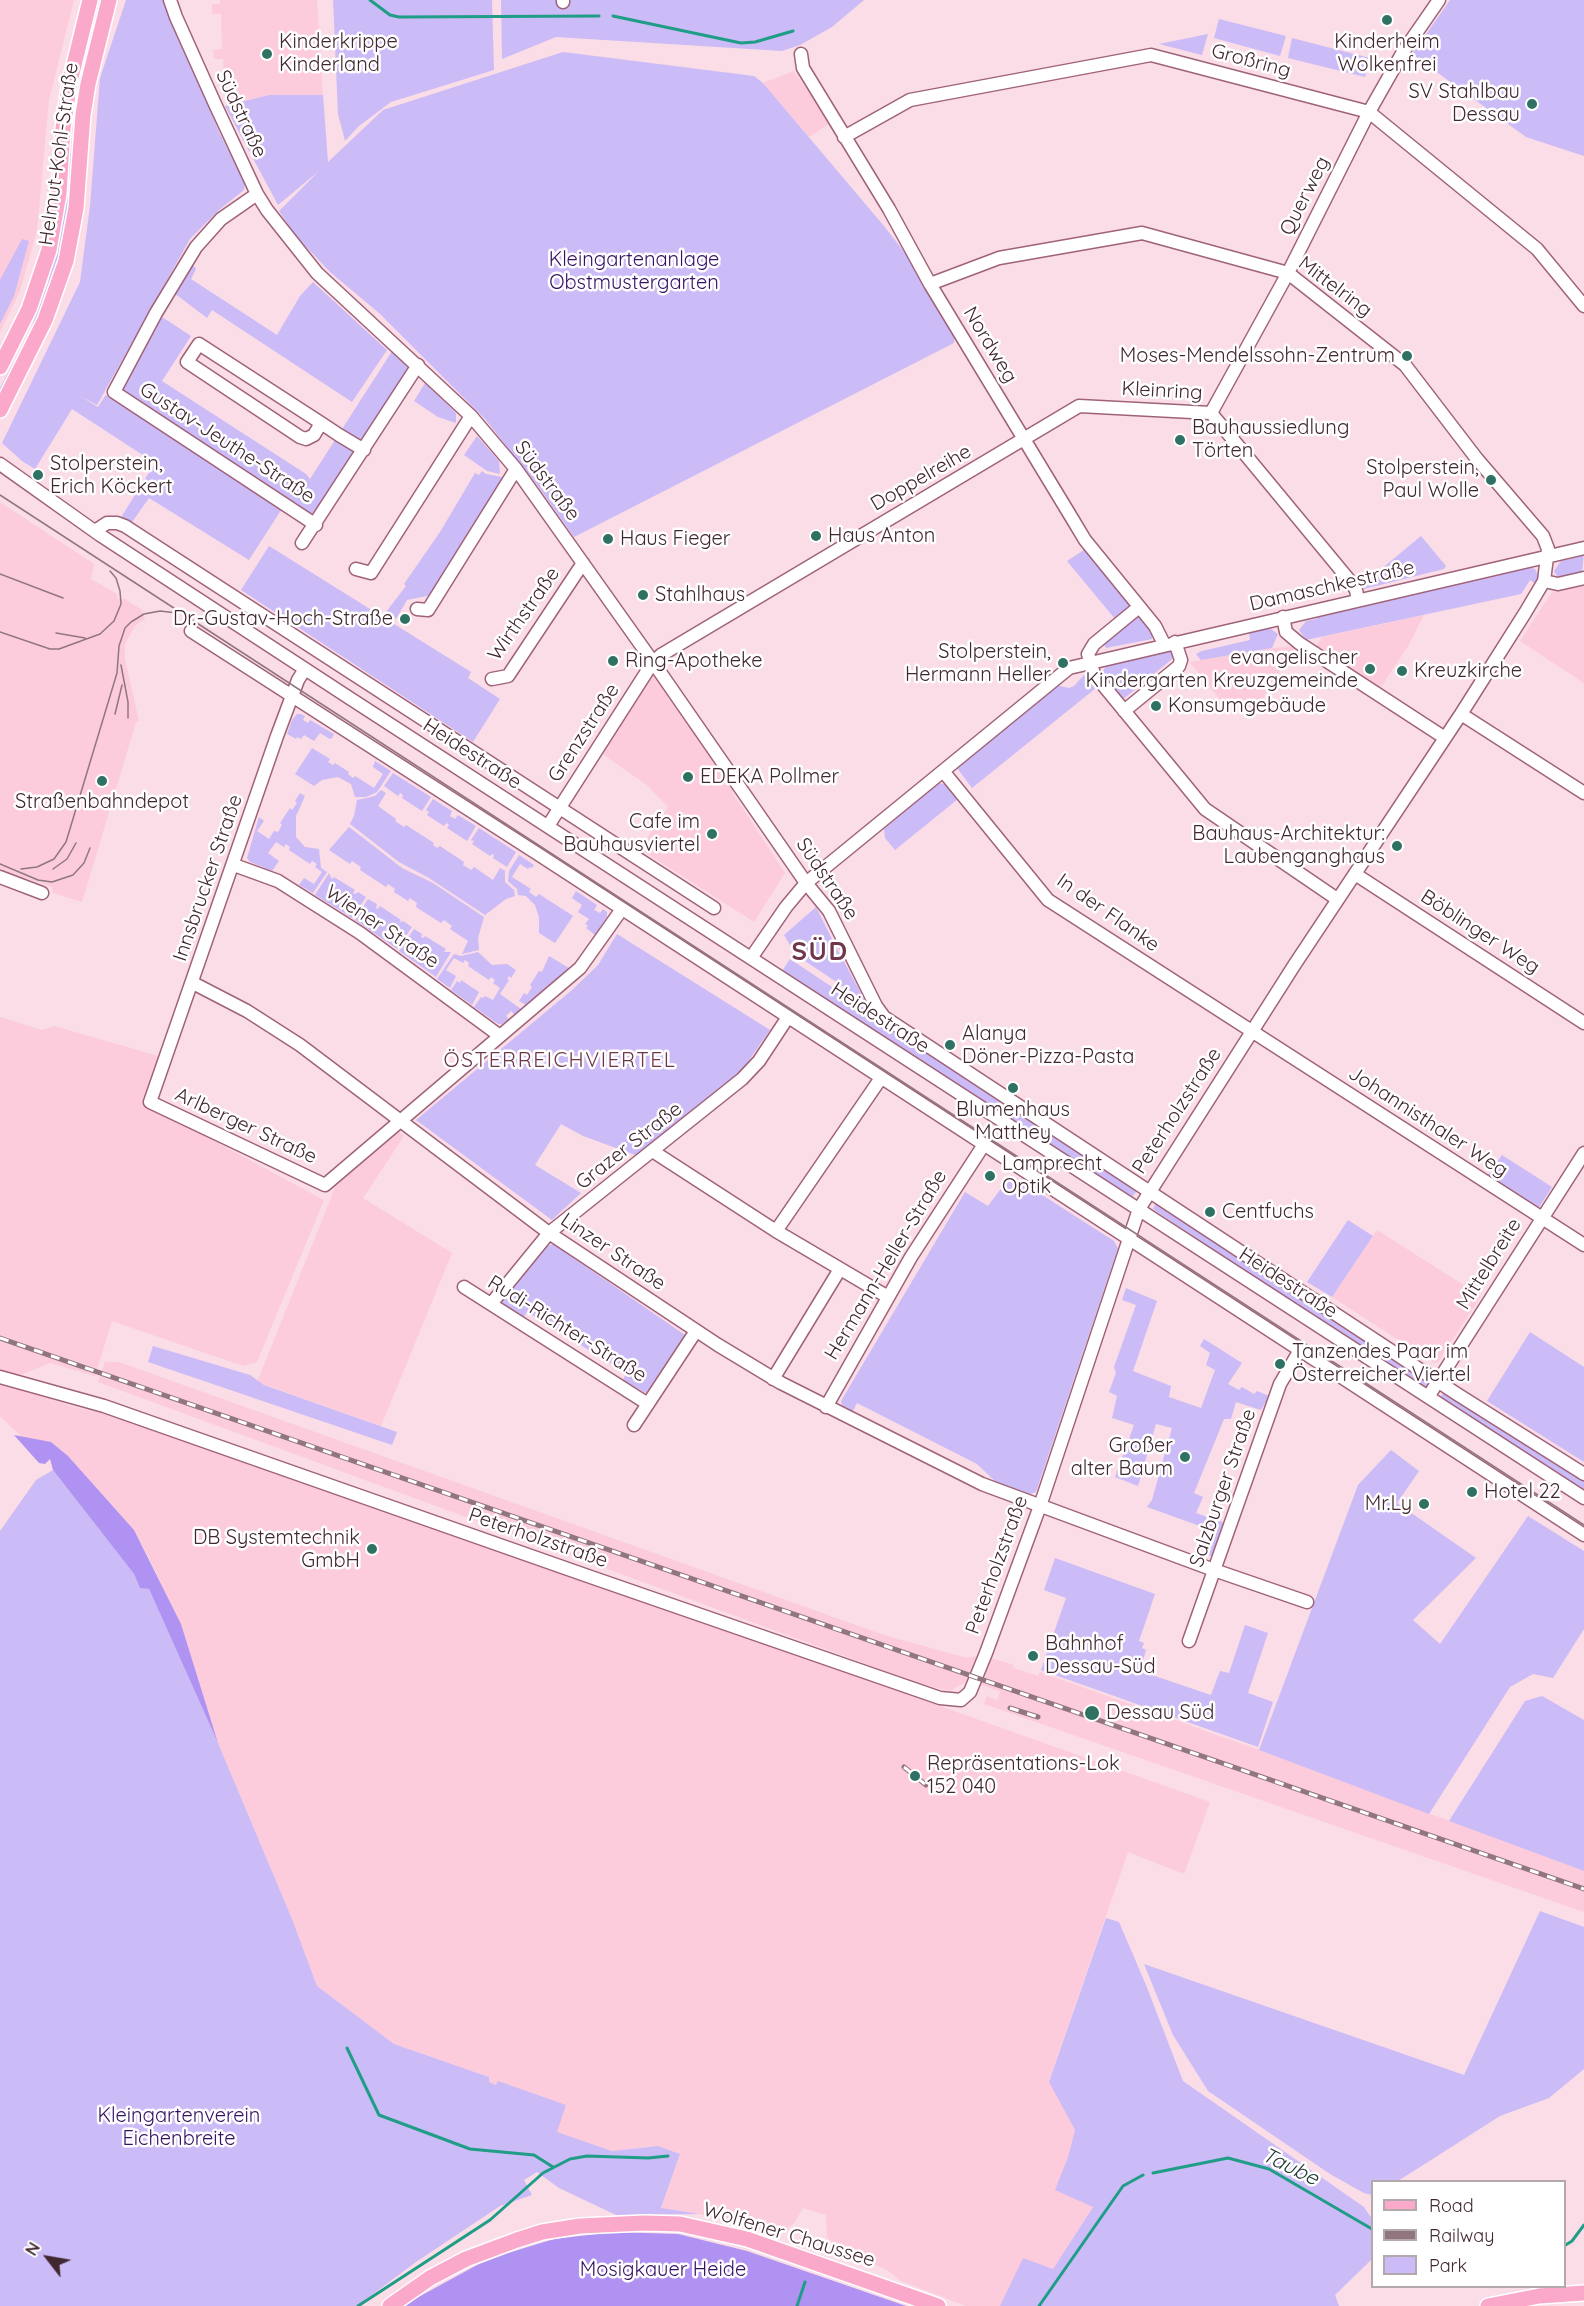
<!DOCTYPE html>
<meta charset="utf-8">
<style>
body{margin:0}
#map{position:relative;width:1584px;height:2306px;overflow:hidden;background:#fadde6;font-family:Quicksand,sans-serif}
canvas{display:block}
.legend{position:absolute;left:1371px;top:2180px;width:195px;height:108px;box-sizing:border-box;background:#fff;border:2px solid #b3a9ac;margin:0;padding:8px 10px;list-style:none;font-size:18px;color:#412730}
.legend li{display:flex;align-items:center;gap:12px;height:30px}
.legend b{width:30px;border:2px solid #b3a9ac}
.north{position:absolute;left:18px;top:2228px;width:60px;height:60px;-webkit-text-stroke:4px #fff;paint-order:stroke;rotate:301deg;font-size:16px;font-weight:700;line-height:24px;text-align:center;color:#412730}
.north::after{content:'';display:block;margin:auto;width:21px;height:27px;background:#412730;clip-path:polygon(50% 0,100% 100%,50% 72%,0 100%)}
</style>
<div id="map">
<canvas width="1584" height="2306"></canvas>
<ul class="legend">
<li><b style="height:8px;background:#fba9ca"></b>Road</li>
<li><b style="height:8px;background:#91767f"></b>Railway</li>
<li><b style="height:16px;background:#cbbbf7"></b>Park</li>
</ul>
<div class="north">N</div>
</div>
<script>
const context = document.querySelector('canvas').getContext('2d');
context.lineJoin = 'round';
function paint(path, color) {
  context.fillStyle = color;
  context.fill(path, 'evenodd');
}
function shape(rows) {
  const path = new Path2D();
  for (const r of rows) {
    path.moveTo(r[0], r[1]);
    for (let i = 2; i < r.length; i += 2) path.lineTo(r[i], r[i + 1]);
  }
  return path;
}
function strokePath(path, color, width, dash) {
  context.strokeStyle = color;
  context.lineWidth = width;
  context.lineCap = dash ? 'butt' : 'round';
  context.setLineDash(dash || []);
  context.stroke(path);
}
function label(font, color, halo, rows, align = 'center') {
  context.font = font + ' Quicksand,sans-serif';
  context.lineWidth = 5;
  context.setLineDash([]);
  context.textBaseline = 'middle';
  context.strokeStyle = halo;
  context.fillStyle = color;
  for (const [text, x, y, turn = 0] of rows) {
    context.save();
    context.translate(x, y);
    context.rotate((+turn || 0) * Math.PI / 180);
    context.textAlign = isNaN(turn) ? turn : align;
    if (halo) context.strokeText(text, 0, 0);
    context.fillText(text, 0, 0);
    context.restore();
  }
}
const built = shape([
 [0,0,74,0,49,100,37,230,20,291,0,332],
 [220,0,317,0,323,95,269,95,240,102,236,82,224,81,223,59,214,59,213,50,222,49,221,14,212,14,212,4,220,4],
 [794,71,830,123,809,137,763,83],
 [0,502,94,564,91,579,117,594,117,599,125,599,142,610,145,619,135,626,125,644,125,659,139,721,136,722,82,902,53,893,52,887,26,878,18,878,0,870],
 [1584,585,1584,683,1520,641,1552,592],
 [1424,615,1408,646,1379,690,1315,648,1322,637],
 [1296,646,1250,718,1236,709,1229,711,1190,662,1272,648],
 [654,671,735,789,732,792,785,873,754,922,640,849,668,807,647,785,601,753],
 [0,1017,42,1030,54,1026,162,1057,147,1105,324,1200,257,1362,243,1366,112,1321,95,1376,50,1363,18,1376,0,1371],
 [396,1130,404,1136,363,1198,452,1253,381,1426,257,1382,339,1178],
 [1377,1230,1481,1296,1438,1362,1434,1363,1332,1297],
 [105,1362,119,1362,884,1635,967,1658,982,1655,1014,1665,1013,1668,1038,1676,1040,1672,1259,1750,1584,1871,1584,1912,984,1704,987,1696,997,1700,1000,1692,969,1680,950,1691,918,1683,98,1382],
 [0,1382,74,1407,141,1422,1210,1802,1184,1874,1128,1852,1049,2081,1075,2130,1068,2157,1093,2206,1053,2269,1023,2259,1000,2306,966,2306,901,2281,887,2270,838,2248,827,2237,826,2215,803,2208,794,2223,784,2231,752,2229,699,2214,661,2209,680,2154,658,2146,612,2151,556,2132,566,2105,496,2085,488,2082,489,2077,394,2044,317,1986,292,1919,218,1743,181,1624,147,1554,134,1530,68,1456,51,1442,24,1439,0,1416]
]);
const green = shape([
 [126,0,166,0,219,132,245,183,244,190,219,210,190,239,97,405,80,396,98,407,105,396,114,392,156,313,191,336,162,381,306,474,310,479,396,345,418,365,316,525,285,504,249,560,149,498,130,525,120,519,155,463,72,409,35,469,22,461,2,443,80,282,90,206,100,78],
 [333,0,492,0,494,70,391,102,359,126,345,141,338,114],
 [501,0,864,0,832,27,800,45,782,51,556,37,502,59],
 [1450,0,1584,0,1584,156,1526,137,1412,54],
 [1219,19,1286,36,1280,56,1214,38],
 [1208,34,1202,55,1159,44],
 [1292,38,1370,58,1365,77,1288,58],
 [563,52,754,76,763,83,884,226,915,266,955,334,954,343,574,537,537,485,485,419,379,313,330,272,296,236,279,211,319,171,278,205,225,106,269,95,323,95,328,162,383,110],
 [68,127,71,133,72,190,58,266,41,314,0,395,0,388,29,334,48,283,59,231],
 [22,239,29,241,14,296,0,324,0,280],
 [191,262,196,269,191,279,277,335,300,296,313,282,387,350,352,402,212,310,207,318,174,293],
 [425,383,456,413,456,423,438,417,414,401],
 [477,436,499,461,500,474,487,471,464,455],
 [482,471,486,474,502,477,499,487,432,595,407,600,396,619,386,612,406,586,404,584,440,532,475,473,479,475],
 [1421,536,1446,566,1444,569,1364,589,1362,585],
 [269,546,471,672,468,678,500,699,473,742,241,590],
 [1084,550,1090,553,1131,606,1115,619,1067,561],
 [1584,552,1582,573,1562,578,1557,576,1554,571,1561,561,1579,557,1579,554],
 [1526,566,1535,569,1539,578,1537,585,1530,580,1521,594,1306,640,1299,630,1306,621,1316,619,1320,614],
 [1137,616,1143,617,1152,630,1152,639,1106,648,1103,642],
 [1268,627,1278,634,1272,648,1201,660,1196,654,1202,651,1250,640,1249,631],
 [1171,649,1177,655,1121,701,1102,675,1106,664],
 [1084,675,1096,688,972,788,957,768,1056,685,1069,688,1074,686],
 [297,714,301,714,305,716,303,720,308,723,310,720,334,734,332,738,330,739,320,733,314,741,304,735,301,739,297,737,296,739,287,734,292,720],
 [312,748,330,759,328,762,333,765,335,763,349,772,348,774,353,778,355,776,374,788,383,774,373,767,375,761,391,771,377,792,366,797,355,797,351,784,338,777,322,780,314,786,295,774],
 [393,773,431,797,422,811,402,798,403,795,400,793,398,796,384,786],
 [939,783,947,785,958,799,895,850,885,838,884,829],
 [381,790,386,793,378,806,396,819,395,821,404,827,406,825,434,843,433,845,437,848,440,846,464,862,463,865,471,870,474,867,493,880,500,868,505,871,505,882,514,890,515,896,506,899,485,915,429,878,399,862,350,824,354,816,357,800,375,796],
 [300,793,305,796,296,816,296,837,305,847,319,849,321,868,327,872,313,893,299,885,304,878,314,884,322,872,315,867,317,864,312,861,310,864,289,850,290,847,286,844,284,847,276,842,268,853,279,861,272,871,250,862,247,858,259,817,264,821,257,831,269,839,274,831,278,832,282,825,280,823,290,808,292,810,297,803,295,801],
 [433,799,452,811,450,816,455,819,458,815,476,826,467,841,447,828,449,825,447,823,444,826,427,815,429,812,426,810],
 [349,827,402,868,433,883,484,917,478,938,479,950,462,954,468,941,450,929,452,926,444,920,441,923,416,907,417,903,410,898,408,901,394,892,395,889,388,884,386,887,360,870,361,867,352,861,350,864,329,850],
 [479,828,516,852,507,867,493,858,494,855,492,854,490,856,472,844,474,841,471,840],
 [519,855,534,865,532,868,530,867,528,869,520,864,512,877,531,889,529,892,536,897,539,894,573,916,555,943,539,933,539,917,535,905,526,896,518,895,517,889,508,881,509,871],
 [329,873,332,879,334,877,355,890,353,893,355,894,358,892,366,897,352,918,315,895],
 [576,891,597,905,594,910,600,913,603,909,607,912,607,917,595,935,586,928,588,926,585,924,589,919,578,912,582,905,572,898],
 [368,899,377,904,376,908,378,909,380,906,401,920,399,923,403,921,412,927,397,949,355,920],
 [816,907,832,939,865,1001,796,955,784,935],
 [414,929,422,934,421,937,424,938,425,936,446,949,444,952,451,952,436,977,399,951],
 [617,934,770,1030,736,1079,638,1156,583,1136,561,1124,535,1165,581,1193,552,1220,416,1120,572,990,598,965],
 [478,952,492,965,507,964,516,970,511,978,509,976,507,979,509,980,500,994,521,1009,515,1015,511,1011,506,1016,509,1019,502,1024,498,1024,474,1007,481,997,483,998,485,996,493,1000,500,988,493,983,495,980,491,977,489,980,468,966,469,963,465,960,463,963,454,958,446,970,456,976,450,988,437,979,454,954,461,956],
 [549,956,569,968,526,1005,519,1001,524,993,527,995,532,987,530,985,539,971,542,972],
 [790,959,871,1013,885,1025,1138,1189,1131,1199,782,971],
 [461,980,479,992,472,1005,451,990,457,981,460,983],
 [1502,1155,1552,1187,1538,1209,1488,1175],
 [1011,1175,1114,1241,1118,1248,1036,1492,1030,1494,996,1482,977,1464,857,1403,853,1411,842,1405,841,1401,965,1192,988,1206],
 [1157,1201,1433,1383,1427,1393,1153,1209],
 [1348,1220,1373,1236,1332,1297,1307,1282],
 [553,1244,685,1335,646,1393,623,1380,626,1373,527,1312,523,1318,506,1308,501,1302,547,1246],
 [1126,1288,1157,1301,1133,1371,1171,1386,1169,1397,1201,1408,1215,1370,1206,1365,1210,1353,1200,1346,1204,1339,1242,1363,1228,1384,1239,1390,1242,1387,1254,1394,1257,1391,1269,1396,1261,1410,1236,1402,1231,1419,1224,1419,1194,1493,1203,1497,1196,1513,1225,1523,1216,1549,1212,1556,1206,1555,1214,1531,1147,1507,1152,1500,1172,1428,1156,1424,1138,1486,1115,1477,1134,1425,1112,1418,1117,1396,1109,1392,1116,1373,1114,1367,1136,1305,1122,1300],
 [1530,1332,1584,1367,1584,1462,1487,1401],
 [153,1346,250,1375,264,1385,397,1432,392,1445,148,1362],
 [1445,1390,1584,1478,1584,1494,1438,1401],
 [1391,1450,1419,1471,1397,1503,1476,1558,1413,1620,1440,1644,1528,1516,1584,1551,1584,1629,1553,1678,1533,1674,1510,1687,1429,1814,1259,1750,1358,1485],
 [53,1470,134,1574,140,1587,149,1589,218,1743,292,1919,317,1986,394,2044,489,2077,489,2082,496,2085,498,2081,566,2105,557,2132,612,2151,658,2146,680,2154,661,2208,699,2214,616,2215,559,2188,537,2172,524,2180,532,2195,500,2206,416,2262,357,2306,0,2306,0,1531,36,1480],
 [1055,1558,1155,1594,1139,1641,1144,1643,1142,1648,1146,1650,1140,1671,1211,1695,1220,1671,1229,1673,1245,1625,1268,1633,1248,1693,1273,1702,1258,1747,1041,1670,1066,1598,1044,1590],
 [1542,1696,1584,1720,1584,1871,1449,1821,1525,1701],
 [1540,1911,1584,1927,1584,2069,1549,2098,1500,2116,1398,2181,1372,2182,1372,2195,1364,2193,1330,2174,1208,2091,1173,2035,1144,1964,1464,2075],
 [1106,1918,1119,1922,1146,1985,1183,2081,1364,2207,1372,2219,1372,2259,1335,2295,1339,2306,1000,2306,1023,2258,1053,2269,1093,2207,1055,2190,1068,2157,1075,2130,1049,2082]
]);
const forest = shape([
 [14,1435,51,1442,68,1456,134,1530,181,1624,218,1743,149,1589,140,1588,134,1574,53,1470,50,1459,45,1464,39,1463],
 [614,2232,678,2234,747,2251,906,2306,402,2306,479,2264,508,2253,554,2239]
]);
const stream = shape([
 [370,0,390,15,399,17,599,16],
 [613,16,741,43,755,42,793,31],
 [347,2048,379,2115,470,2149,534,2155,553,2167],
 [1153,2173,1228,2158,1269,2169,1372,2229],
 [1564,2246,1572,2241,1584,2225],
 [358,2306,490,2220,543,2173,570,2159,587,2156,648,2158,668,2156],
 [797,2306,805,2282],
 [1039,2306,1123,2186,1143,2175]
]);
const minor = shape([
 [170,0,176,17,215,104,257,194,267,210,317,273,471,416,516,469,653,662,806,883,829,911,876,1006,884,1017,1457,1394,1584,1474],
 [563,0,563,2],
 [801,54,803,68,889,209,930,284,1073,520,1085,540,1155,626,1164,644],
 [844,137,910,100,1151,55,1369,112,1537,249,1584,306],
 [257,194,221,219,196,247,156,313,114,392,316,525],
 [1211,413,1288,273,1369,112,1403,52,1439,0],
 [321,423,314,435,306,439,300,437,187,362,199,344,321,423,339,435,364,450],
 [0,464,100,535,351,699,1584,1498],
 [95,531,107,523,117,523,125,526,714,908],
 [302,543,418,365],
 [356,569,371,573,471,416],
 [1544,581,1558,584,1584,578],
 [1139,607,1094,644,1088,654,1094,674,1205,809,1337,899],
 [417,609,428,610,516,469],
 [1283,617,1286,632,1299,643,1445,738],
 [191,631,541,856,1584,1535],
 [305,669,298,680,277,736,150,1102,325,1185,580,968,622,909],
 [492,679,508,676,583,563],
 [1124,711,1179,666,1181,660,1175,642],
 [1461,714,1584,793],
 [943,771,1048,900,1584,1245],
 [548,826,653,662,661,655,1079,406,1211,413,1350,581,1356,590,1358,600],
 [234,865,278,881,360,933,500,1036],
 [1355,874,1584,1023],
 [0,877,42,893],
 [751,958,786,907,806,883,1069,668,1584,548],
 [193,983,247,1011,300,1045,549,1233,718,1345,781,1383,982,1484,1214,1570,1307,1602],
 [654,1152,776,1231,888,1297],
 [776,1231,881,1078],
 [464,1287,648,1404],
 [491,1304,549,1233,742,1079,759,1061,788,1017],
 [0,1377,104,1406,585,1575,940,1698,961,1700,970,1692,986,1653,1040,1506,1139,1209,1295,964,1461,714,1525,613,1544,581,1548,549,1543,536,1477,459,1405,365,1288,273,1142,233,999,258,930,284],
 [773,1379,840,1269],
 [1428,1397,1584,1153],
 [826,1407,911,1257,983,1146],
 [634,1425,696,1331],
 [1189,1641,1280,1384,1300,1350]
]);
const major = shape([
 [0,367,29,309,49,250,59,194,63,128,70,81,90,0],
 [0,410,45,320,66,261,76,208,83,115,88,84,109,0],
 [390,2306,430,2278,466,2259,517,2240,542,2232,580,2226,644,2223,680,2224,747,2239,938,2306],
 [1488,2306,1539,2296,1584,2293]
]);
const tram = shape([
 [0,495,1584,1525],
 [0,574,63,598],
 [0,632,50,649,59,649,100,634,114,621,121,604,120,591,116,578,110,571],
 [56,633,85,638],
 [121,665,128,702,128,718],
 [115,714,122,685],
 [0,864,38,880,52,882,73,875,84,863,90,848],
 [21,869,37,867,54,859,66,842,117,673,119,646,125,628,131,622,144,614,160,611,177,613],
 [53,869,67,859,76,843]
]);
const rail = shape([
 [0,1338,1584,1889],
 [1010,1708,1038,1717],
 [904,1767,926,1785]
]);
const markers = [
 [1387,20,6,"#2f7263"],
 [267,54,6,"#2f7263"],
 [1532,104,6,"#2f7263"],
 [1407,356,6,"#2f7263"],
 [1180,440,6,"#2f7263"],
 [38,475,6,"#2f7263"],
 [1491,480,6,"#2f7263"],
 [816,536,6,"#2f7263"],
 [608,539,6,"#2f7263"],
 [643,595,6,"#2f7263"],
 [405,619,6,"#2f7263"],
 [613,661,6,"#2f7263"],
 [1063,663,6,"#2f7263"],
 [1370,669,6,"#2f7263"],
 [1402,671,6,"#2f7263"],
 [1156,706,6,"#2f7263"],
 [688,777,6,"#2f7263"],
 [102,781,6,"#2f7263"],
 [712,834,6,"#2f7263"],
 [1397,846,6,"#2f7263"],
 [950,1045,6,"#2f7263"],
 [1013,1088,6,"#2f7263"],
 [990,1176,6,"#2f7263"],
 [1210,1212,6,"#2f7263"],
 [1280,1364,6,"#2f7263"],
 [1185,1457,6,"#2f7263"],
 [1472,1492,6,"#2f7263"],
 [1424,1504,6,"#2f7263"],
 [372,1549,6,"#2f7263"],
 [1033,1656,6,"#2f7263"],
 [1092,1713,8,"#2f7263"],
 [915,1776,6,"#2f7263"]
];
const poiNames = [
 ["Kinderkrippe",279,42],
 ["Kinderland",279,65],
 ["Kinderheim",1387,42,"center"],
 ["Wolkenfrei",1387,65,"center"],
 ["SV Stahlbau",1520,92,"right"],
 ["Dessau",1520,115,"right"],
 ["Moses-Mendelssohn-Zentrum",1395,356,"right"],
 ["Bauhaussiedlung",1192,428],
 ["Törten",1192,451],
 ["Stolperstein,",50,464],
 ["Erich Köckert",50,487],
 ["Stolperstein,",1479,468,"right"],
 ["Paul Wolle",1479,491,"right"],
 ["Haus Anton",828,536],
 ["Haus Fieger",620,539],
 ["Stahlhaus",655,595],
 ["Dr.-Gustav-Hoch-Straße",393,619,"right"],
 ["Stolperstein,",1051,652,"right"],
 ["Hermann Heller",1051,675,"right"],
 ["evangelischer",1358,658,"right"],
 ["Kindergarten Kreuzgemeinde",1358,681,"right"],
 ["Ring-Apotheke",625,661],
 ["Kreuzkirche",1414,671],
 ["Konsumgebäude",1168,706],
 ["EDEKA Pollmer",700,777],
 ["Straßenbahndepot",102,802,"center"],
 ["Cafe im",700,822,"right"],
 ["Bauhausviertel",700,845,"right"],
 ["Bauhaus-Architektur:",1385,834,"right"],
 ["Laubenganghaus",1385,857,"right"],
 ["Alanya",962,1034],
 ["Döner-Pizza-Pasta",962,1057],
 ["Blumenhaus",1013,1110,"center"],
 ["Matthey",1013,1133,"center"],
 ["Lamprecht",1002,1164],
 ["Optik",1002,1187],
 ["Centfuchs",1222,1212],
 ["Tanzendes Paar im",1292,1352],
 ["Österreicher Viertel",1292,1375],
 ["Großer",1173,1446,"right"],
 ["alter Baum",1173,1469,"right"],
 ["Hotel 22",1484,1492],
 ["Mr.Ly",1412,1504,"right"],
 ["DB Systemtechnik",360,1538,"right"],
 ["GmbH",360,1561,"right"],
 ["Bahnhof",1045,1644],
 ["Dessau-Süd",1045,1667],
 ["Dessau Süd",1106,1713],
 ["Repräsentations-Lok",927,1764],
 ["152 040",927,1787]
];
const streetNames = [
 ["Großring",1251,61,15],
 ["Südstraße",241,114,65],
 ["Helmut-Kohl-Straße",59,154,-82],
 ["Querweg",1305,196,-63],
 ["Mittelring",1335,287,37],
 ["Nordweg",990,345,59],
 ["Kleinring",1162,391,3],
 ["Gustav-Jeuthe-Straße",227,443,33],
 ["Doppelreihe",921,478,-30],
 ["Südstraße",547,481,53],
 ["Damaschkestraße",1332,586,-13],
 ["Wirthstraße",524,614,-55],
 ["Grenzstraße",584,733,-57],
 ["Heidestraße",472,754,33],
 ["Innsbrucker Straße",208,878,-71],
 ["Südstraße",827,879,56],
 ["In der Flanke",1108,913,35],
 ["Wiener Straße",382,927,34],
 ["Böblinger Weg",1480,932,33],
 ["Heidestraße",880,1018,33],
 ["Peterholzstraße",1177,1111,-57],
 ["Johannisthaler Weg",1428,1122,33],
 ["Arlberger Straße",246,1126,25],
 ["Grazer Straße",629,1146,-38],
 ["Linzer Straße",613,1252,34],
 ["Mittelbreite",1489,1264,-58],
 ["Hermann-Heller-Straße",886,1265,-59],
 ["Heidestraße",1288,1283,33],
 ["Rudi-Richter-Straße",567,1329,32],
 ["Salzburger Straße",1223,1488,-71],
 ["Peterholzstraße",538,1538,19],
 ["Peterholzstraße",997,1565,-70],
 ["Wolfener Chaussee",789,2235,17]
];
const parkNames = [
 ["Kleingartenanlage",634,260],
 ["Obstmustergarten",634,283],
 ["Kleingartenverein",179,2116],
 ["Eichenbreite",179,2139],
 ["Mosigkauer Heide",663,2270]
];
const neighbourhoodNames = [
 ["ÖSTERREICHVIERTEL",560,1061]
];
const waterNames = [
 ["Taube",1290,2167,26]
];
const districtNames = [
 ["SÜD",820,952]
];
paint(built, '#fcccdc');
paint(green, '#cbbbf7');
paint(forest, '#af92f1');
strokePath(stream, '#1f9d86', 3);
strokePath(minor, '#a06278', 15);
strokePath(major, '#fff', 18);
strokePath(minor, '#fff', 12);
strokePath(major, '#fba9ca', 15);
strokePath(tram, '#91767f', 1.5);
strokePath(rail, '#91767f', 5);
strokePath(rail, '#fff', 3, [9]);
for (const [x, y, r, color] of markers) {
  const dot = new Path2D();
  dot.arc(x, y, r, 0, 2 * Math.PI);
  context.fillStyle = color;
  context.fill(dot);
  strokePath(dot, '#fff', 2);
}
label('20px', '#412730', '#fff', poiNames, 'left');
label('20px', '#412730', '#fff', streetNames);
label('20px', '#351164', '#fff', parkNames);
context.letterSpacing = '1.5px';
label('21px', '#6f364c', '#fff', neighbourhoodNames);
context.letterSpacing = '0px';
label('italic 21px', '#243d37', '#fff', waterNames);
context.letterSpacing = '1.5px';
label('bold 26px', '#6f364c', '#fff', districtNames);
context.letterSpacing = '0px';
</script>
